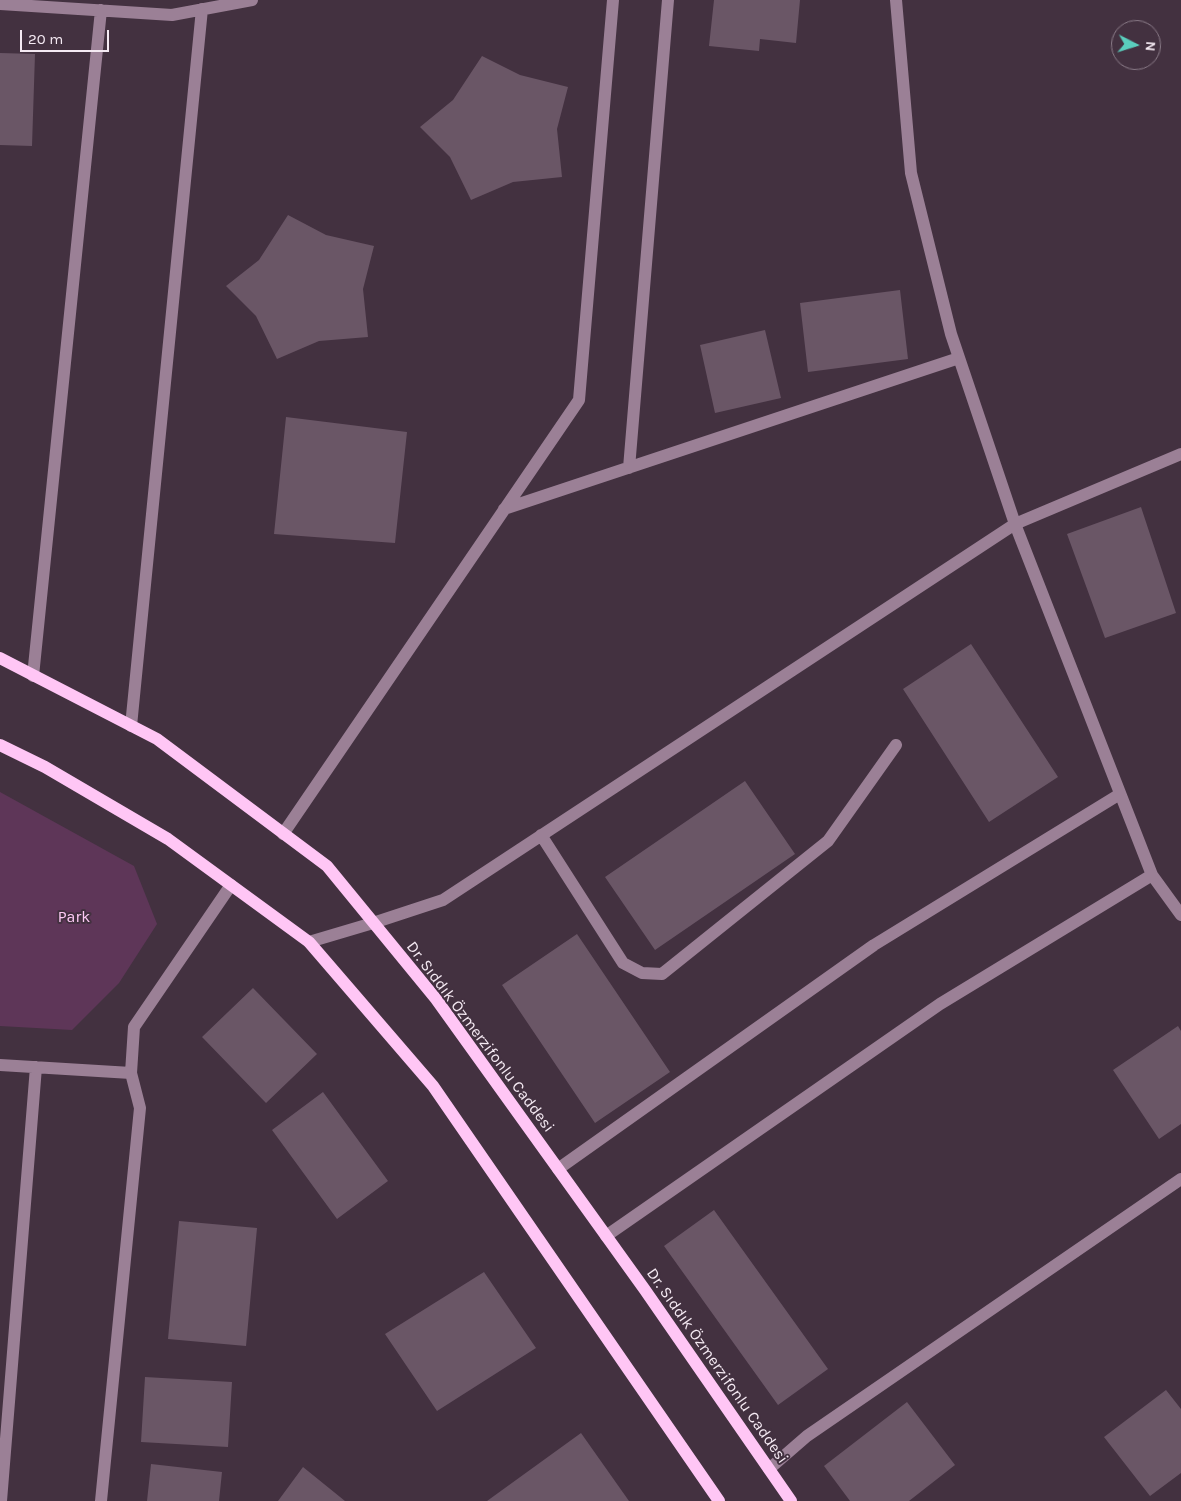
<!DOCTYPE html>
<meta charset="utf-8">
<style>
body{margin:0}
#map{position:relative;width:1181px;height:1501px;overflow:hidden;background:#433140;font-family:Karla,sans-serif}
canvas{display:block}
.north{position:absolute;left:1111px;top:20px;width:50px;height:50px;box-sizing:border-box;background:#433140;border:1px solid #8a7b88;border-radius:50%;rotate:95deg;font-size:14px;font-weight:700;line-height:20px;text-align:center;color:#f5eaf3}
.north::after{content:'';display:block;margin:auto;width:18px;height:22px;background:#5acebd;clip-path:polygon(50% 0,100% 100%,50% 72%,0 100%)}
.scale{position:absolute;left:20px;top:30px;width:89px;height:22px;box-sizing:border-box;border:2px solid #f5eaf3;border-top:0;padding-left:6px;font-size:15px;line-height:18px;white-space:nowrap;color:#f5eaf3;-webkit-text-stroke:4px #433140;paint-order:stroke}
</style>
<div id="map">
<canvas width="1181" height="1501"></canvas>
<div class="north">N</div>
<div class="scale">20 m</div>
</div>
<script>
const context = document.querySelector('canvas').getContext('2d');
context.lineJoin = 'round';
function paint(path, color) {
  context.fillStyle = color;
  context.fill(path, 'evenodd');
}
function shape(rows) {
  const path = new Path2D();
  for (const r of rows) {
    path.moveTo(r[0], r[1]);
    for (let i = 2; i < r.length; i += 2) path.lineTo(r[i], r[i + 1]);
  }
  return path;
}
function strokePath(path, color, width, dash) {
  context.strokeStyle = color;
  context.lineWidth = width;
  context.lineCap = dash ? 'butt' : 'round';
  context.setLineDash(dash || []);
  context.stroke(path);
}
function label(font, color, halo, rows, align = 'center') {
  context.font = font + ' Karla,sans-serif';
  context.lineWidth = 4;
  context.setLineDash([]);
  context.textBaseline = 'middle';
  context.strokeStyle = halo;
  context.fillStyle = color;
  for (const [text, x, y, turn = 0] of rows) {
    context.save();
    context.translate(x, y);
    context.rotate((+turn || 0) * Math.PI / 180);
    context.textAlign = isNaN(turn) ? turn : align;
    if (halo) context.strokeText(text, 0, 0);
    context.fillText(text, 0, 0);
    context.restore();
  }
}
const green = shape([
 [0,792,134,866,157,924,119,983,72,1030,0,1026]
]);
const building = shape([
 [714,0,800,0,796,43,760,39,759,51,709,46],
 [0,53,35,54,32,146,0,145],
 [482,56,520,75,568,87,557,129,562,177,513,182,471,200,450,157,420,127,453,100],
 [288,215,326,235,374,246,363,289,368,337,319,341,277,359,256,316,226,286,259,260],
 [900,290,908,359,808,372,800,303],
 [765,330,781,398,715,413,700,345],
 [286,417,407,432,395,543,274,534],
 [1141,507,1176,613,1105,638,1067,534],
 [971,644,1058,777,989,822,903,689],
 [745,781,795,854,655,950,605,877],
 [577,934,670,1072,595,1123,502,985],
 [253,988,317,1054,266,1103,202,1037],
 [1178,1026,1181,1031,1181,1124,1159,1139,1113,1070],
 [323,1092,388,1181,337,1219,272,1130],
 [714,1210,828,1369,778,1405,664,1246],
 [179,1221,257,1228,246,1346,168,1339],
 [484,1272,536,1348,437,1411,385,1334],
 [145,1377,232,1382,228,1447,141,1442],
 [1166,1390,1181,1409,1181,1473,1150,1496,1104,1437],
 [907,1402,955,1465,909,1501,850,1501,824,1466],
 [581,1433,629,1501,487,1501],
 [151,1464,222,1472,219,1501,147,1501],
 [303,1467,345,1501,278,1501]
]);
const minor = shape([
 [896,0,911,173,951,334,1015,524,1152,875,1181,915],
 [0,4,172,15,252,0],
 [629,468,668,0],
 [504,509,959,358],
 [33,676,101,10],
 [131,726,202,9],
 [283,834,579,400,613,0],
 [541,835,623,963,642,973,662,974,828,841,896,745],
 [309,942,373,923,443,900,1015,524,1181,454],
 [0,1065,131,1073,134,1027,231,885],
 [558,1169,874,945,1120,794],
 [606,1236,940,1004,1152,875],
 [769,1469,807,1436,1181,1179],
 [1,1501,36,1067],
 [101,1501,140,1108,131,1073]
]);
const major = shape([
 [0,658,157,739,327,866,436,999,645,1290,791,1501],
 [0,745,45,767,168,839,309,942,433,1086,719,1501]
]);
const parkNames = [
 ["Park",74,917]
];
const streetNames = [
 ["Dr. Sıddık Özmerzifonlu Caddesi",480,1037,53],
 ["Dr. Sıddık Özmerzifonlu Caddesi",717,1366,55]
];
paint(green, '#5e3658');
paint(building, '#6a5666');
strokePath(minor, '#9b8096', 12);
strokePath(major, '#ffc6f5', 12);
label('16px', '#fecaf5', '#433140', parkNames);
label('16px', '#f5eaf3', '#433140', streetNames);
</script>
